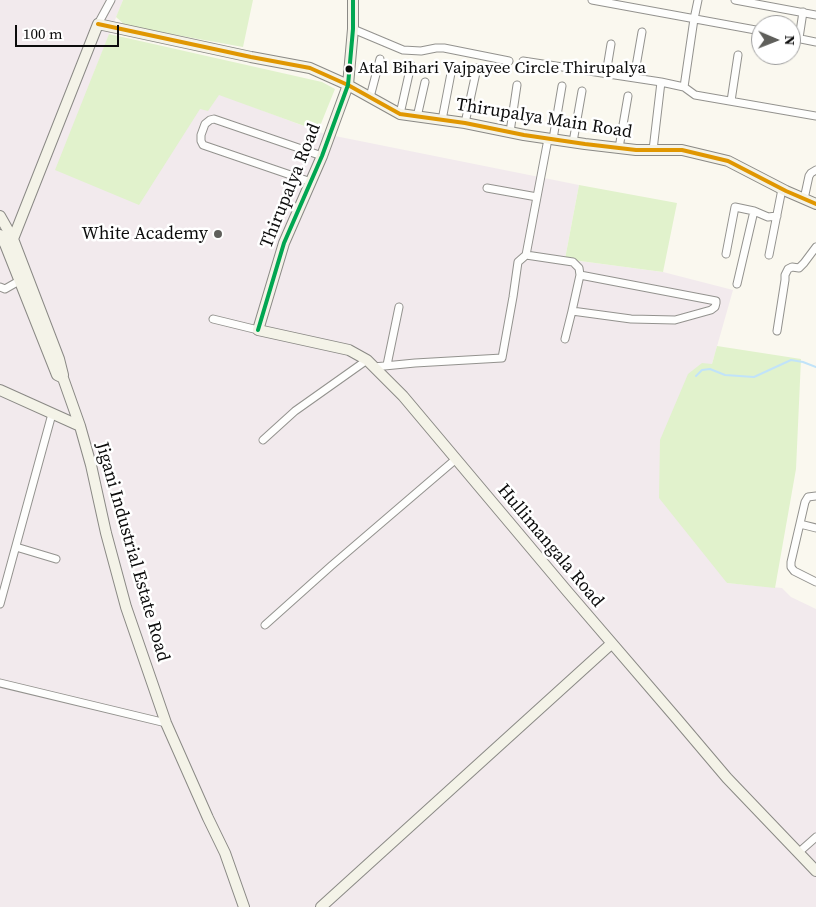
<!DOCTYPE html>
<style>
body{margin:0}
#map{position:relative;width:816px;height:907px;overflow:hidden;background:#faf8ef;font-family:"Source Serif 4",serif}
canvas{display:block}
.north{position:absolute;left:751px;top:15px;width:50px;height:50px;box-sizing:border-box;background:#fff;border:1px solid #9e9e9e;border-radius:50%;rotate:91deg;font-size:14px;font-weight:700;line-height:20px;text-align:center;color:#0c0c0c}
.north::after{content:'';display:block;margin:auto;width:18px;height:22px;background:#5f5f5b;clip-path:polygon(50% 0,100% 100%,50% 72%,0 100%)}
.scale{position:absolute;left:15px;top:25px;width:104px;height:22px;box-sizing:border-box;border:2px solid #0c0c0c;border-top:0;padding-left:6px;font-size:15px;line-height:18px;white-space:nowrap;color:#0c0c0c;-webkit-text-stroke:4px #fff;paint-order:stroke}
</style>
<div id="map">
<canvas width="816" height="907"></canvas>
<div class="north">N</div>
<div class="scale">100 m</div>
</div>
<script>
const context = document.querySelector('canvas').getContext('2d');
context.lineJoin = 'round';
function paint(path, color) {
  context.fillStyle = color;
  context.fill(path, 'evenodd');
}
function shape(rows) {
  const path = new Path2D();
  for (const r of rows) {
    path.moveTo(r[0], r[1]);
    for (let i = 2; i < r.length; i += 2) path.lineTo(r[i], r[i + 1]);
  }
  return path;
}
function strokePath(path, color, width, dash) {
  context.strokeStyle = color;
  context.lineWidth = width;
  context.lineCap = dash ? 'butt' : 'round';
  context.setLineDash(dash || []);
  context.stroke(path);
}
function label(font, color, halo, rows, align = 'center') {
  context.font = font + ' "Source Serif 4",serif';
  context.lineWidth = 5;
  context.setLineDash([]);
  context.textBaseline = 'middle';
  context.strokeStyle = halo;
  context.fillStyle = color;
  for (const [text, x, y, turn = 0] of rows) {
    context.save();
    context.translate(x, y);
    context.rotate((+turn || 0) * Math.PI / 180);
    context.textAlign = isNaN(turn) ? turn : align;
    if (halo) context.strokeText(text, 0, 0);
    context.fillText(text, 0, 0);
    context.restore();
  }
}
const industrial = shape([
 [0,0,123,0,93,75,219,94,325,134,579,185,565,259,663,272,733,290,712,364,727,583,782,588,791,597,816,609,816,907,0,907]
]);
const green = shape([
 [123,0,253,0,243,47,126,26,116,17],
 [109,34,322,82,335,89,318,131,219,95,208,111,200,109,139,205,55,170],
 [579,185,677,203,663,272,565,259],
 [717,346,801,359,796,469,775,588,727,583,659,498,660,440,688,374,702,363,712,364]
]);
const stream = shape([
 [696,376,702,370,710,369,725,375,754,377,791,360,803,362,816,367]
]);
const street = shape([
 [592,0,761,31],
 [735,0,816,15],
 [98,24,111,0],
 [353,29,403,50,421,51,436,48,444,48,509,61],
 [791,37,816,42],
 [799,38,803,12],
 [523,61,661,82],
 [606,74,611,44],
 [634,78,642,32],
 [684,87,694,19,698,0],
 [370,97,380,59],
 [731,101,738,55],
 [400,114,411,65],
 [417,117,425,82],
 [442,120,452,68],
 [465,123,477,68],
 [510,132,517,85],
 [553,139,562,86],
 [573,142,582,91],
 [619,148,628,96],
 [653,150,661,82,684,87,695,95,816,116],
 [311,182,203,145,201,141,201,135,205,124,210,120,214,119,322,156],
 [487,188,537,197],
 [804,199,809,176,811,173,816,170],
 [726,254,735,207,754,211,768,217,777,216],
 [526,255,573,262,579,268,580,275,572,311,631,319,675,320,711,310,715,307,716,303,716,301,580,275],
 [769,255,782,189],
 [737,284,754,211],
 [0,287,5,289,19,281],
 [213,319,258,330],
 [777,331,785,280,785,275,788,269,792,267,799,268,804,263,816,247],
 [565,339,572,311],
 [387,365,399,307],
 [374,367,415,363,502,358,513,297,518,262,526,255,548,139],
 [263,440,295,411,367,360],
 [816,496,808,497,805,502,791,562,791,567,794,571,816,582],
 [800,524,816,528],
 [16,547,56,559],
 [0,604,52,414],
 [265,625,331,566,456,459],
 [0,683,166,723],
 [798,853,816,837]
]);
const secondary = shape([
 [353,0,353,29,348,85,322,156,284,243,258,330,349,350,367,360,403,396,567,591,677,719,727,778,816,871],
 [0,216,13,239,59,359,63,375],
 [0,235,5,244,57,375,63,378,80,426,91,465,106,533,126,607,166,723,208,818,225,853,244,907],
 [5,244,13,239,98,24,251,57,310,68,348,85,400,114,465,123,524,135,585,144,636,150,682,150,728,161,786,191,816,204],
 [0,390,80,426],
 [321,907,611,644]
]);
const bus1 = shape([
 [98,24,251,57,310,68,348,85,400,114,465,123,524,135,585,144,636,150,682,150,728,161,786,191,816,204]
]);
const bus2 = shape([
 [258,330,284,243,322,156,348,85,353,29,353,0]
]);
const markers = [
 [349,69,4.5,"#0c0c0c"],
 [218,234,5,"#5f5f5b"]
];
const busNames = [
 ["Atal Bihari Vajpayee Circle Thirupalya",358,69]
];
const streetNames = [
 ["Thirupalya Main Road",544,119,9],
 ["Thirupalya Road",291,186,-68],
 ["Hullimangala Road",550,546,50],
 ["Jigani Industrial Estate Road",132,552,74]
];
const poiNames = [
 ["White Academy",208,234]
];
paint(industrial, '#f2eaed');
paint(green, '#e1f2cc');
strokePath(stream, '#c1e3f9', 2);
strokePath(street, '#93928e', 9);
strokePath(secondary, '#8a8985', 12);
strokePath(street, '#fefefd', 7);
strokePath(secondary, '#f4f3e8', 10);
strokePath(bus1, '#e09701', 4);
strokePath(bus2, '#00a651', 4);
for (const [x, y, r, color] of markers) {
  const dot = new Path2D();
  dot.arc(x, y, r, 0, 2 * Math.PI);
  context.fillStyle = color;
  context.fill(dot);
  strokePath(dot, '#fff', 2);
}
label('17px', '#0c0c0c', '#fff', busNames, 'left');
label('18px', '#0c0c0c', '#fff', streetNames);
label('18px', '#0c0c0c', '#fff', poiNames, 'right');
</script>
